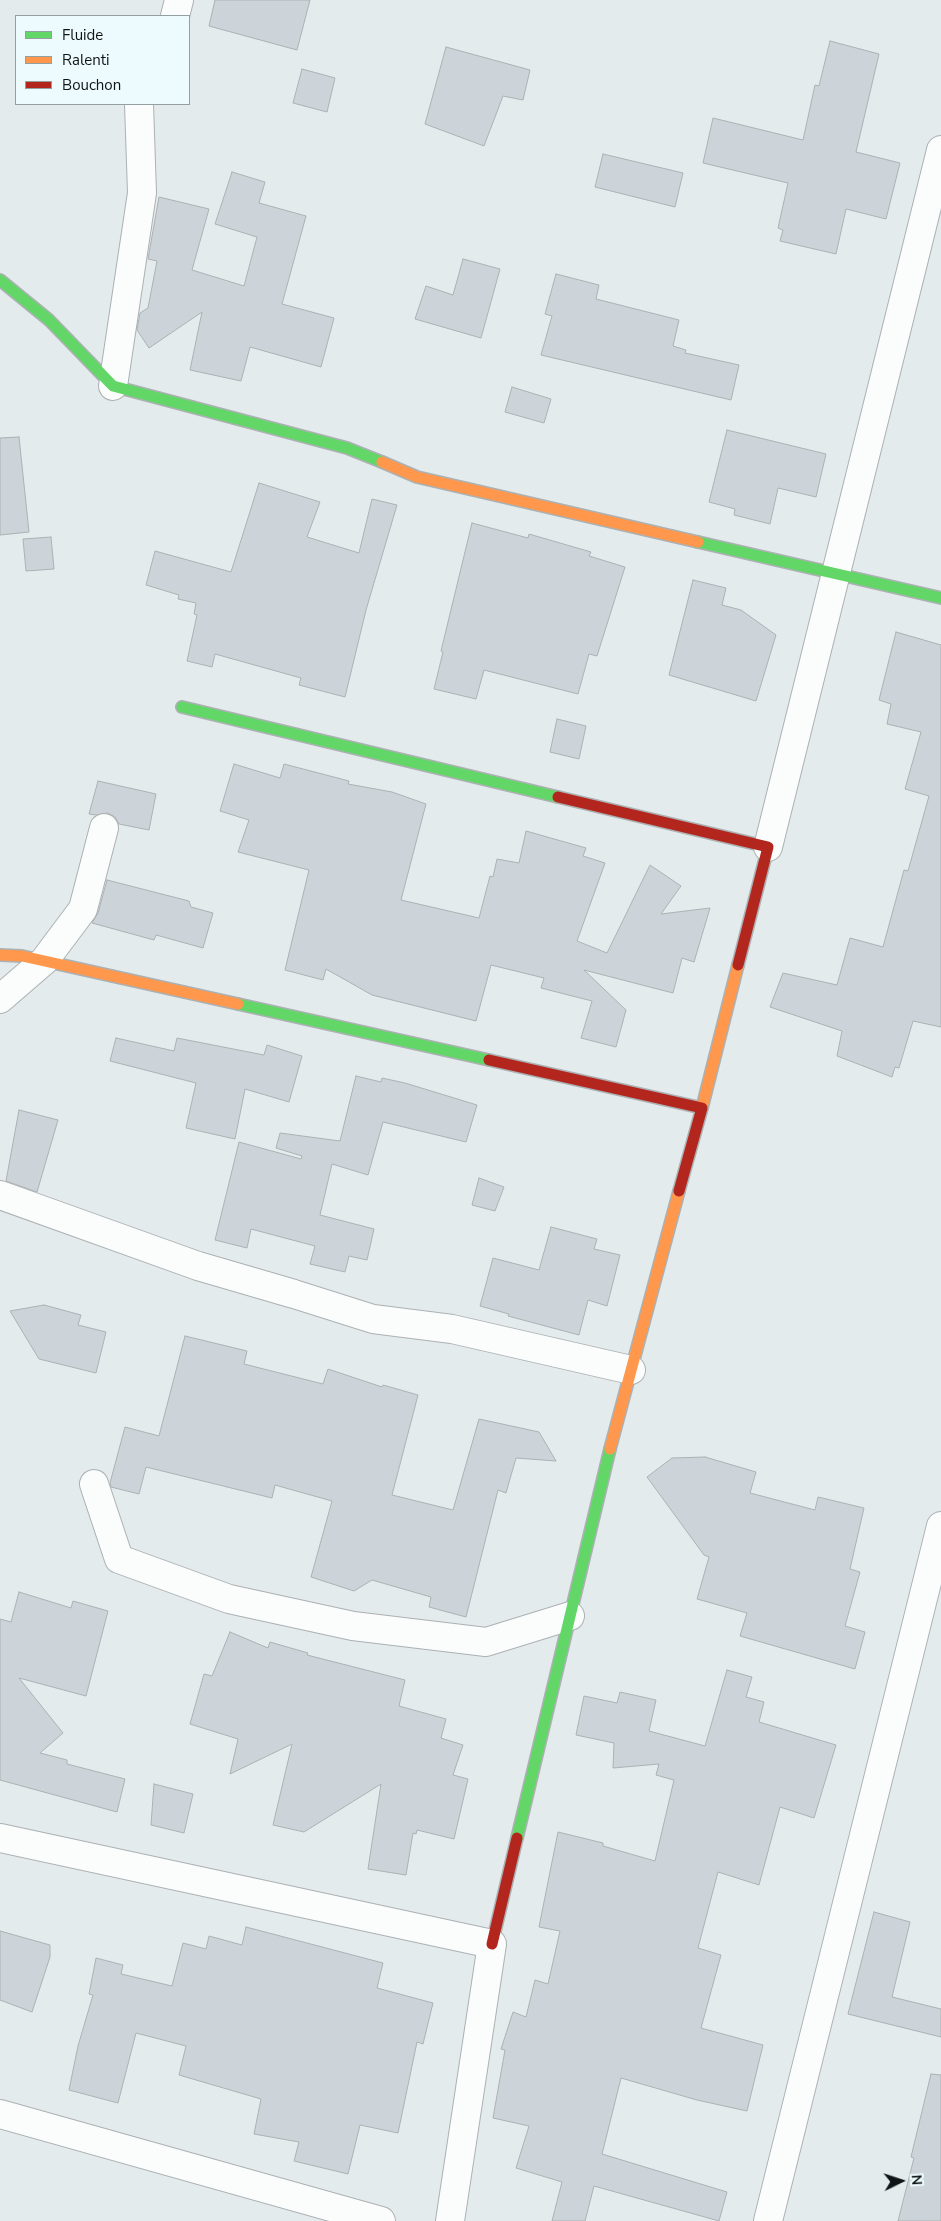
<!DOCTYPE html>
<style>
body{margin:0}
#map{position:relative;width:941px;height:2221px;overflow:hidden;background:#e4ebed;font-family:"Nunito Sans",sans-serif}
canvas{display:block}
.legend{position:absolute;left:15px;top:15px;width:175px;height:90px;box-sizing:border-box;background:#edfbfe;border:1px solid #949fa1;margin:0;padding:6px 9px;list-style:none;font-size:15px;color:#0f1415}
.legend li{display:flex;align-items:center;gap:10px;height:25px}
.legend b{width:25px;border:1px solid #949fa1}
.north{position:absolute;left:876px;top:2156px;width:50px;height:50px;-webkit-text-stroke:4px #edfbfe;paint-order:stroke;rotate:86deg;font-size:14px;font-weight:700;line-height:20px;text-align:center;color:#0f1415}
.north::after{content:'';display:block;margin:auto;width:18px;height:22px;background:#0f1415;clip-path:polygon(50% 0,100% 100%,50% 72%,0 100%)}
</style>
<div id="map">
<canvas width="941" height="2221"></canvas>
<ul class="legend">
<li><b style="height:6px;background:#63d668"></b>Fluide</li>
<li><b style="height:6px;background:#ff974d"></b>Ralenti</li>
<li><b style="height:6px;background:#b3261e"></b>Bouchon</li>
</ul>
<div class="north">N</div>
</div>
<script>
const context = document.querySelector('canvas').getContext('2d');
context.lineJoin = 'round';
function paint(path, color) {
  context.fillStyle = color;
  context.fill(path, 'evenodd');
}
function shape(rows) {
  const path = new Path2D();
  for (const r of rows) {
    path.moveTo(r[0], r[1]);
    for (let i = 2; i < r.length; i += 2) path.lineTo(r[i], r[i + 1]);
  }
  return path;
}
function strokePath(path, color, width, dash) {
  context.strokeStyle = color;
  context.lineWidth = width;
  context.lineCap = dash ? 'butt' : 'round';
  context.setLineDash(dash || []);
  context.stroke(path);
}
const building = shape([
 [215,0,310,0,297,50,209,26,215,0],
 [830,41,879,54,856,152,900,163,886,219,846,209,836,254,780,241,783,230,778,228,788,183,703,163,713,118,803,140,815,85,819,86,830,41],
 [446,47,530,70,523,100,503,96,484,146,425,124,446,47],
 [302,69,335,78,327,112,293,103,302,69],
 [603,154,683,173,675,207,595,187,603,154],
 [232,172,265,182,259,203,306,216,282,304,334,318,321,367,250,347,241,381,190,370,202,312,149,348,137,330,140,313,148,308,157,261,148,259,159,197,209,209,192,270,244,286,257,237,215,224,232,172],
 [463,259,500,269,481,338,415,319,426,286,453,295,463,259],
 [556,274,599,285,596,299,679,320,673,346,686,350,685,353,739,365,731,400,541,355,552,316,545,314,556,274],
 [512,387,551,399,544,423,505,412,512,387],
 [727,430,826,454,816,497,778,488,770,524,734,515,735,509,709,502,727,430],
 [19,437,29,532,0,535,0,438,19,437],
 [259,483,320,502,307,537,359,553,372,499,397,505,366,610,345,697,299,685,301,678,215,654,212,667,187,661,197,615,194,614,196,603,178,599,179,595,146,585,155,551,231,572,259,483],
 [472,523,528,538,529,534,591,552,589,556,625,567,597,656,589,654,578,694,484,670,476,699,434,689,443,652,441,651,472,523],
 [51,537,54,569,26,571,23,539,51,537],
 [693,580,726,588,722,605,741,610,776,635,756,701,669,675,693,580],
 [896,632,941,645,941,1027,913,1021,899,1068,895,1067,892,1077,837,1056,842,1031,770,1007,783,973,837,985,850,938,883,947,904,870,908,871,929,796,905,789,921,732,887,724,891,704,879,700,896,632],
 [557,719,586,726,579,759,550,752,557,719],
 [234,764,280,778,284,764,349,781,348,784,392,792,426,804,401,900,479,918,490,876,493,877,497,859,519,863,526,831,586,848,583,856,605,863,577,941,607,953,650,865,681,886,661,914,710,908,694,962,682,958,673,993,584,970,626,1010,616,1047,581,1038,592,1001,541,988,544,978,491,965,476,1021,372,995,326,969,323,980,285,970,309,870,238,852,249,820,220,811,234,764],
 [98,781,156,794,149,830,119,824,115,817,108,813,96,815,89,814,98,781],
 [107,880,189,901,191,907,213,913,203,948,156,935,154,940,92,923,98,913,107,880],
 [116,1038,174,1051,177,1038,264,1055,267,1045,302,1056,289,1102,245,1089,235,1139,186,1128,196,1083,110,1061,116,1038],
 [356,1076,381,1082,382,1078,405,1083,477,1105,466,1142,383,1122,368,1175,332,1164,320,1215,374,1229,367,1260,349,1256,345,1272,310,1264,315,1246,251,1229,247,1248,215,1240,239,1142,301,1159,302,1156,276,1148,280,1133,340,1141,356,1076],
 [19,1110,58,1120,37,1192,6,1181,19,1110],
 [479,1178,504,1187,495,1211,472,1205,479,1178],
 [551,1227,597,1239,594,1249,620,1255,607,1306,588,1300,579,1335,508,1316,509,1314,480,1306,493,1258,539,1270,551,1227],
 [44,1305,81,1315,78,1325,106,1332,96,1373,39,1359,10,1311,44,1305],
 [185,1336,247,1351,244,1364,323,1384,328,1369,382,1387,383,1385,418,1395,392,1495,453,1510,479,1419,539,1432,556,1461,516,1458,506,1493,498,1490,466,1617,429,1607,431,1597,372,1580,354,1591,311,1577,332,1501,275,1485,272,1498,146,1467,139,1494,111,1487,110,1483,125,1427,159,1436,185,1336],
 [705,1457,756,1472,750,1493,815,1510,818,1497,864,1508,850,1569,860,1572,845,1626,865,1632,855,1669,740,1636,747,1613,697,1599,709,1557,704,1555,647,1477,672,1458,705,1457],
 [19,1592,71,1608,73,1601,108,1611,86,1696,19,1678,63,1733,40,1753,67,1760,67,1764,125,1779,117,1812,0,1780,0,1619,11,1622,19,1592],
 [230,1632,268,1648,270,1642,308,1653,307,1655,405,1680,399,1706,446,1719,441,1738,463,1745,453,1775,468,1779,454,1839,417,1830,416,1834,413,1833,406,1875,368,1869,381,1784,304,1832,273,1825,292,1744,230,1774,238,1739,190,1724,204,1674,212,1676,230,1632],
 [727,1670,752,1677,746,1697,764,1702,759,1722,836,1745,814,1818,780,1807,759,1885,718,1872,698,1948,721,1955,701,2028,763,2045,747,2111,697,2100,621,2078,602,2154,727,2192,719,2221,594,2186,585,2221,552,2221,562,2182,516,2168,529,2126,493,2118,505,2050,501,2049,513,2012,526,2017,535,1980,548,1984,560,1931,539,1927,558,1832,603,1843,603,1846,655,1861,674,1780,656,1775,659,1764,613,1768,614,1743,576,1735,584,1696,617,1703,620,1692,656,1700,649,1731,705,1746,727,1670],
 [154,1784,193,1794,184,1833,151,1825,154,1784],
 [874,1912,910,1922,892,1997,941,2009,941,2037,848,2014,874,1912],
 [246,1927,383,1963,377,1988,433,2003,423,2044,417,2042,398,2133,360,2125,348,2174,294,2161,299,2142,254,2134,261,2099,179,2075,186,2046,136,2033,118,2103,69,2090,78,2046,93,1995,89,1994,96,1958,123,1965,121,1974,172,1986,183,1943,206,1949,209,1936,242,1945,246,1927],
 [0,1931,50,1945,50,1957,32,2012,0,2000,0,1931],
 [931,2074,941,2075,941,2221,898,2221,914,2158,911,2157,931,2074]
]);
const street = shape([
 [175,16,179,0],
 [113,386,142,193,139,104],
 [768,847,941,150],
 [0,999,44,961,83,909,104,828],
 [0,1195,198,1266,294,1294,373,1319,452,1329,631,1370],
 [94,1484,119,1559,229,1599,353,1626,486,1642,570,1616],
 [0,1838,492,1944,450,2221],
 [0,2114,381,2221],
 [768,2221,941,1526]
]);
const fast = shape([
 [0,280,49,320,113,386,347,448,382,462],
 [698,542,941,598],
 [182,707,558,797],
 [238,1004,489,1060],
 [517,1838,610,1449]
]);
const slow = shape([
 [382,462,417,477,698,542],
 [0,955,22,956,238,1004],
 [702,1108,738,965],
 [610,1449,679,1191]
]);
const jam = shape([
 [558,797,768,847,738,965],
 [489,1060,702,1108,679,1191],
 [492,1944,517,1838]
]);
paint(building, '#ccd4d9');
strokePath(building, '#acb1b3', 1);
strokePath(street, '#acb1b3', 30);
strokePath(fast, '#acb1b3', 14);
strokePath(slow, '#acb1b3', 14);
strokePath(jam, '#acb1b3', 14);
strokePath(street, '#fbfcfc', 28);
strokePath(fast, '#63d668', 11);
strokePath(slow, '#ff974d', 11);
strokePath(jam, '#b3261e', 11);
</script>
